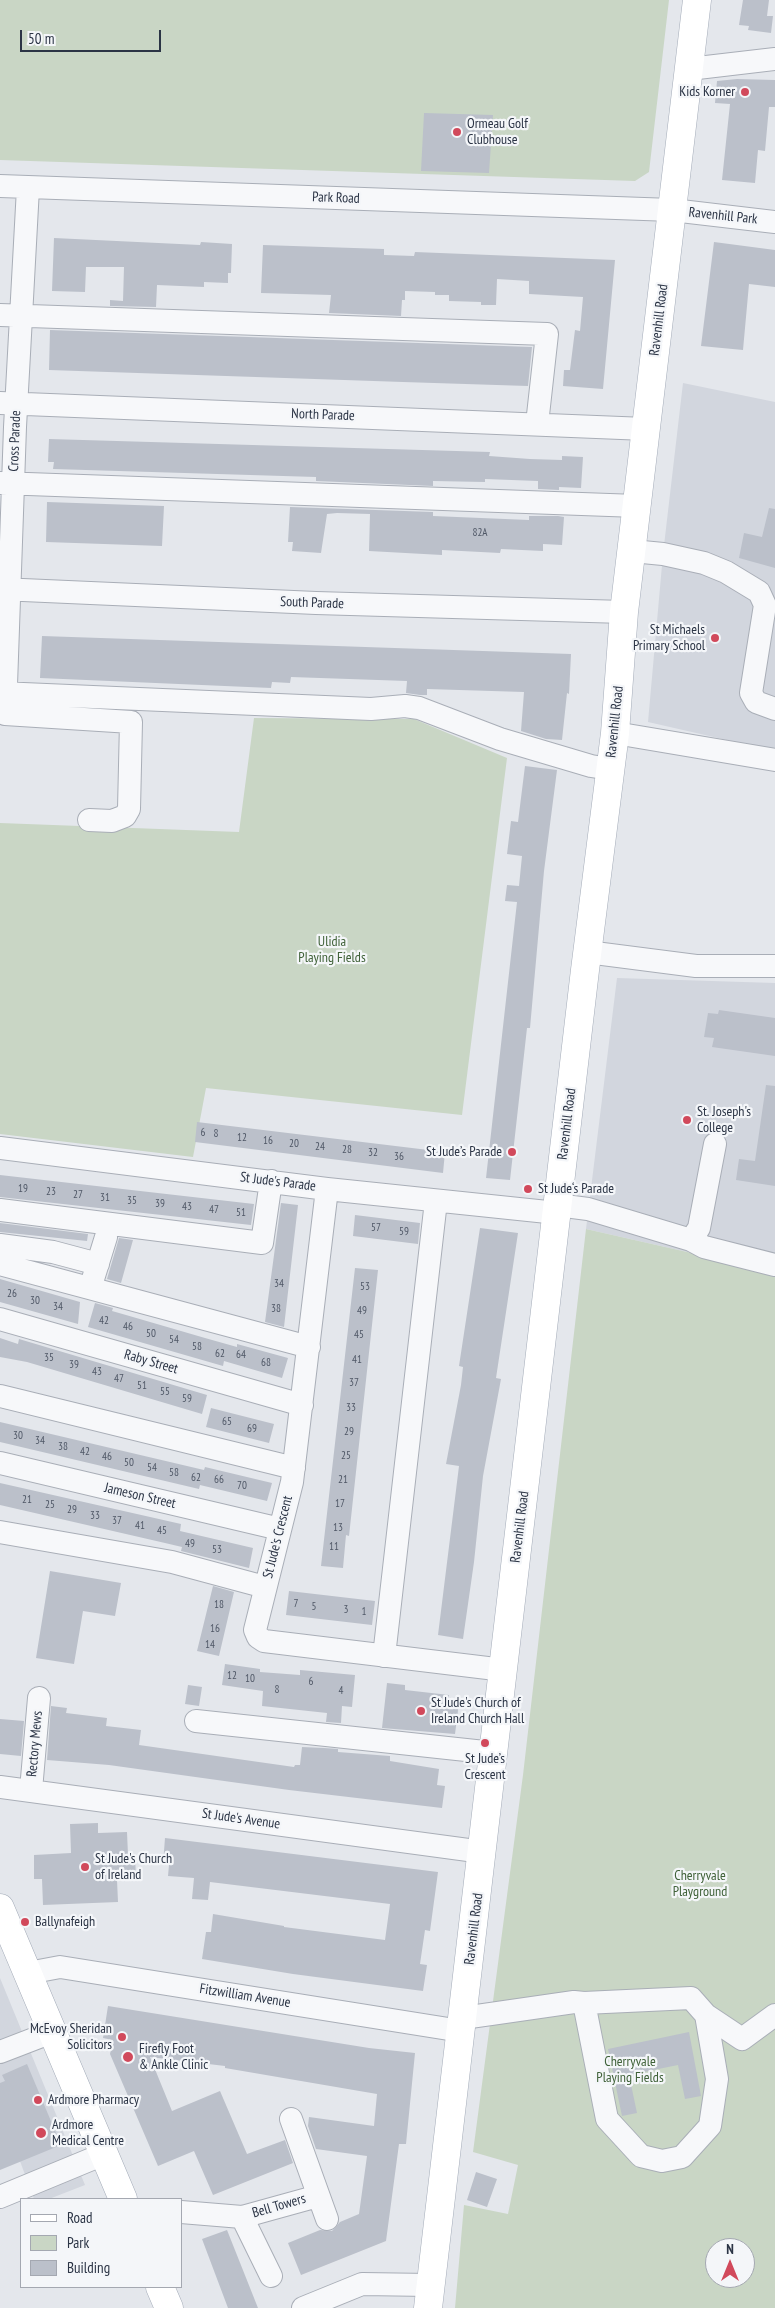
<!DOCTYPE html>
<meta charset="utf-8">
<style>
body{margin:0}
#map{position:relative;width:775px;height:2308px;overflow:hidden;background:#e4e7ec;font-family:"PT Sans Narrow",sans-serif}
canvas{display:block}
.legend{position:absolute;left:20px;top:2198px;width:162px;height:90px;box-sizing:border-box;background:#f4f6f9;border:1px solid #a4a8b1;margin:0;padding:6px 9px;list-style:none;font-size:15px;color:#2b3445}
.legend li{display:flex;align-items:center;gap:10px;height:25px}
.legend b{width:25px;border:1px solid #a4a8b1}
.north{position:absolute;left:705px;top:2238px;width:50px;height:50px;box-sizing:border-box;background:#f4f6f9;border:1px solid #a4a8b1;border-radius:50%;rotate:0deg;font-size:14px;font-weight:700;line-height:20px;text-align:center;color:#2b3445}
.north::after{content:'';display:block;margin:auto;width:18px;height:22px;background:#d1495b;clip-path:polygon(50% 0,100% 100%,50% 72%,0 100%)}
.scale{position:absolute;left:20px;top:30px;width:141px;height:22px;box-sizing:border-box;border:2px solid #2b3445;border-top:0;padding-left:6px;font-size:15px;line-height:18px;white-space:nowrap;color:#2b3445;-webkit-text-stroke:4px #f4f6f9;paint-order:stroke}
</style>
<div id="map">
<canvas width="775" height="2308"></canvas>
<ul class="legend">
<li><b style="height:6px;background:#fff"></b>Road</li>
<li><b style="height:14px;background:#c9d6c5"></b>Park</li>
<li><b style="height:14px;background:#bbc0ca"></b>Building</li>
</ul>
<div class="north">N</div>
<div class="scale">50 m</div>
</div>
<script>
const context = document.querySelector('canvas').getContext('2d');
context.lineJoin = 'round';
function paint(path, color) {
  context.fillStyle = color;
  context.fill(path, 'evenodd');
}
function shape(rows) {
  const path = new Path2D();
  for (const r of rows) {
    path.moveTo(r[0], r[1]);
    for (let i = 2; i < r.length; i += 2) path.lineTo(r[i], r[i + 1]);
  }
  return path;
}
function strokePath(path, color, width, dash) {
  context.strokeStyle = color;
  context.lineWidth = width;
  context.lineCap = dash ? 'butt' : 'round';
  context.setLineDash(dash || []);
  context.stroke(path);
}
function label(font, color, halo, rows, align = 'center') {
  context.font = font + ' "PT Sans Narrow",sans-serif';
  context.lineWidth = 4.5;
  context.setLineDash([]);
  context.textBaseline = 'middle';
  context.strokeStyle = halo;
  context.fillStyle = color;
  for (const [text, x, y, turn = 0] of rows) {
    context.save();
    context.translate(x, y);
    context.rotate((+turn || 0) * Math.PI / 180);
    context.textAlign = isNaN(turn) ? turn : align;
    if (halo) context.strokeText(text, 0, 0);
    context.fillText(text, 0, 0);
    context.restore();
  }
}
const built = shape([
 [683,383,775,402,775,751,648,722,663,554],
 [617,978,775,983,775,1272,586,1229],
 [0,1978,85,2185,49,2199,34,2199,0,2107]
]);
const green = shape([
 [0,0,669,0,649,172,635,181,0,160],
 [254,718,414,719,507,758,462,1115,206,1088,193,1157,0,1134,0,823,239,832],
 [586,1229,775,1272,775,2308,455,2308,464,2205,508,2214,518,2165,473,2152,523,1775],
 [715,2248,745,2248,745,2278,715,2278]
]);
const building = shape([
 [743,0,769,0,767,16,773,16,771,33,748,30,749,26,739,25],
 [737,79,775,80,775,107,769,107,765,151,758,150,755,183,722,180,730,104,715,103,717,81],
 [424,113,493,115,489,173,421,171],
 [54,238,200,245,201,242,232,244,231,273,228,273,228,283,204,282,204,287,157,285,156,307,110,306,110,300,123,301,124,267,86,267,85,292,52,291],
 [714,242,775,250,775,287,749,284,743,350,701,346],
 [263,245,384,249,384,255,414,256,415,252,615,260,603,389,563,386,564,370,570,370,575,330,580,331,583,297,529,294,529,281,497,279,496,305,481,305,481,302,449,301,449,295,435,295,435,292,405,291,405,300,402,300,401,316,329,313,331,295,261,293],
 [50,330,532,347,528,386,403,382,49,370],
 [49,439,490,452,489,456,530,459,562,460,562,456,583,457,581,488,559,487,559,490,538,489,538,481,485,479,485,482,433,481,433,486,316,481,316,477,53,469,54,462,48,462],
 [47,502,164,506,162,546,46,542],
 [290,507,433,512,433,516,529,520,529,516,558,516,564,517,562,545,543,544,543,551,501,549,500,553,442,550,442,555,369,551,370,514,337,513,327,514,321,553,292,551,293,542,288,542],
 [769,508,775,509,775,568,739,558,744,533,762,537],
 [42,636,571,654,569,694,567,693,562,740,546,739,521,731,524,692,427,689,427,695,420,695,406,693,407,681,291,677,290,683,272,682,271,688,40,678],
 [525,766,557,770,544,871,530,1028,527,1028,510,1180,486,1178,517,902,505,901,507,885,519,886,522,856,507,854,511,821,518,822],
 [719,1010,775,1018,775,1056,712,1047,714,1038,704,1037,708,1013,718,1014],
 [766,1085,775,1086,775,1186,736,1180,739,1159,755,1161],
 [197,1122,445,1152,443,1173,195,1142],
 [0,1175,254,1204,251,1225,0,1197],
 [281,1203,298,1205,284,1327,265,1322],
 [355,1215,420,1223,418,1244,353,1236],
 [0,1223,88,1234,87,1241,0,1232],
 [480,1228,518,1233,496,1378,501,1379,483,1476,474,1562,463,1639,438,1635,459,1466,446,1464,461,1385,463,1367,459,1366],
 [119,1238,133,1240,121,1283,107,1279],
 [355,1268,378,1270,349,1536,346,1535,343,1568,321,1566],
 [0,1279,80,1302,78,1324,0,1302],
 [95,1303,113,1308,112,1311,126,1315,205,1338,237,1347,237,1344,288,1358,282,1378,224,1361,223,1366,88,1327],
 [0,1338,18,1344,19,1339,207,1395,202,1414,27,1362,0,1357],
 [211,1408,274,1424,269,1443,206,1427],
 [0,1422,204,1470,205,1467,272,1483,267,1501,200,1485,199,1489,0,1442],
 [0,1483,181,1524,180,1531,253,1548,249,1568,181,1551,182,1547,165,1543,0,1505],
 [50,1571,121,1583,115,1616,83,1611,74,1664,36,1658],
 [213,1586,234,1592,219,1656,197,1651],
 [289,1591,375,1601,372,1625,286,1615],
 [225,1664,260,1669,260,1672,300,1675,300,1670,355,1675,352,1707,342,1706,341,1723,326,1722,327,1713,262,1706,263,1691,222,1685],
 [387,1683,405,1685,405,1690,449,1695,448,1702,459,1703,455,1734,382,1728],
 [188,1685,202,1687,199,1706,185,1704],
 [51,1706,67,1708,66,1713,107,1718,106,1726,141,1730,139,1745,294,1767,295,1765,300,1765,302,1747,324,1748,338,1749,338,1752,390,1756,390,1761,439,1769,437,1785,445,1786,442,1808,289,1790,109,1765,47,1760],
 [0,1719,24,1721,21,1756,0,1754],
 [98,1823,98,1833,127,1832,128,1855,135,1855,136,1879,117,1880,118,1902,43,1905,42,1879,34,1879,34,1855,71,1853,70,1824],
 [165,1838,438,1872,430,1931,425,1930,420,1964,427,1965,423,1991,293,1974,202,1959,206,1932,211,1932,213,1914,284,1926,284,1927,385,1940,390,1904,210,1882,208,1900,192,1899,194,1878,168,1876,169,1865,163,1864],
 [108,2006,369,2048,415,2053,406,2144,399,2144,386,2241,301,2275,288,2243,320,2230,332,2231,340,2222,359,2214,367,2156,316,2149,308,2126,309,2117,374,2126,377,2094,225,2068,225,2066,150,2057,172,2111,220,2091,247,2154,285,2140,293,2163,213,2195,194,2151,158,2166,110,2054,113,2040,103,2038],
 [689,2032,701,2096,685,2099,678,2065,629,2075,637,2113,622,2116,608,2049],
 [27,2064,61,2145,0,2170,0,2083,5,2081,2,2075],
 [476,2172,497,2179,487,2207,467,2200],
 [227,2230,258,2308,228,2308,202,2239]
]);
const minor = shape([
 [689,69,775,59],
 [0,186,672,210,775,222],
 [28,188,15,427,5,714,131,722,129,809,125,816,112,821,89,820],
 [0,315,547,334,537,424],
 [0,403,646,429],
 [0,483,637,506],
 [632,551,663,554,704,563,726,572,759,592,765,605,751,693,756,702,775,709],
 [0,589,316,603,624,612],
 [0,693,371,709,405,706,419,708,500,739,591,766,610,769],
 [615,733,775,760],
 [587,952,696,966,775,966],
 [0,1148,327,1189,557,1213],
 [327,1189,292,1482,255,1630,258,1637,264,1641,504,1670],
 [557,1205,588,1209,691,1240,699,1228,715,1144],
 [0,1210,262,1243,271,1181],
 [691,1240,704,1247,775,1265],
 [0,1245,53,1252,98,1264],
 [0,1264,309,1347],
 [93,1279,106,1237],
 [0,1319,302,1405],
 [0,1396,294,1468],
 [0,1463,280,1529],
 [0,1532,172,1562,265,1587],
 [384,1656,436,1201],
 [196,1721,494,1753],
 [0,1787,483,1852],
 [31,1790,39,1698],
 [28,1973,60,1967,461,2031],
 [706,2015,717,2079,710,2126,682,2157,662,2161,641,2156,607,2119,584,2003,691,1998,706,2015,742,2039,775,2015],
 [463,2018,574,2002,584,2003],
 [0,2052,52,2032],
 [291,2119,327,2219],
 [0,2197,104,2154],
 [181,2212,242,2217,318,2196],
 [242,2217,271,2276],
 [303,2308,362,2284,430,2285]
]);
const major = shape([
 [0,1908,123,2199],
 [160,2287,169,2308],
 [428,2308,585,970,615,733,624,612,697,0]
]);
const markers = [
 [745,92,5,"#d1495b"],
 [457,132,5,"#d1495b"],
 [715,638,5,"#d1495b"],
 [687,1120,5,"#d1495b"],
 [512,1152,5,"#d1495b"],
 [528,1189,5,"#d1495b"],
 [421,1711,5,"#d1495b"],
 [485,1743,5,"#d1495b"],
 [85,1867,5,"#d1495b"],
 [25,1922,5,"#d1495b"],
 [122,2037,5,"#d1495b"],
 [128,2057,6,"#d1495b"],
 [38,2100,5,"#d1495b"],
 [41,2133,6,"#d1495b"]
];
const numberNames = [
 ["82A",480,533],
 ["6",203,1133],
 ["8",216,1134],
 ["12",242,1138],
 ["16",268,1141],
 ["20",294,1144],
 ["24",320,1147],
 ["28",347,1150],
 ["32",373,1153],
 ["36",399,1157],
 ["19",23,1189],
 ["23",51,1192],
 ["27",78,1195],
 ["31",105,1198],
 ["35",132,1201],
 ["39",160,1204],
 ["43",187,1207],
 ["47",214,1210],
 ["51",241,1213],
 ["57",376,1228],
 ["59",404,1232],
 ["34",279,1284],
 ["53",365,1287],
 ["26",12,1294],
 ["30",35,1301],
 ["34",58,1307],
 ["38",276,1309],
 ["49",362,1311],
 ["42",104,1321],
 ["46",128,1327],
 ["50",151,1334],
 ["45",359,1335],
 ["54",174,1340],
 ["58",197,1347],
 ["62",220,1354],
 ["64",241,1355],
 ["35",49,1358],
 ["41",357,1360],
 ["68",266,1363],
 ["39",74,1365],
 ["43",97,1372],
 ["47",119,1379],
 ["37",354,1383],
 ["51",142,1386],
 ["55",165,1392],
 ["59",187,1399],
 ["33",351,1408],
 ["65",227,1422],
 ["69",252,1429],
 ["29",349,1432],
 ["30",18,1436],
 ["34",40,1441],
 ["38",63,1447],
 ["42",85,1452],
 ["25",346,1456],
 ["46",107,1457],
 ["50",129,1463],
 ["54",152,1468],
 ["58",174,1473],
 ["62",196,1478],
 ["66",219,1480],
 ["21",343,1480],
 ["70",242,1486],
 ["21",27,1500],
 ["17",340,1504],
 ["25",50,1505],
 ["29",72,1510],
 ["33",95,1516],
 ["37",117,1521],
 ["41",140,1526],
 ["13",338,1528],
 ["45",162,1531],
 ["49",190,1544],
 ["11",334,1547],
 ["53",217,1550],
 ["7",296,1604],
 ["18",219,1605],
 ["5",314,1607],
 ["3",346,1610],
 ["1",364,1612],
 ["16",215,1629],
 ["14",210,1645],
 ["12",232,1676],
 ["10",250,1679],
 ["6",311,1682],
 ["8",277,1690],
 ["4",341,1691]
];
const poiNames = [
 ["Kids Korner",735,92,"right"],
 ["Ormeau Golf",467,124],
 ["Clubhouse",467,140],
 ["St Michaels",705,630,"right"],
 ["Primary School",705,646,"right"],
 ["St. Joseph's",697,1112],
 ["College",697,1128],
 ["St Jude’s Parade",502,1152,"right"],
 ["St Jude‘s Parade",538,1189],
 ["St Jude's Church of",431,1703],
 ["Ireland Church Hall",431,1719],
 ["St Jude’s",485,1759,"center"],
 ["Crescent",485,1775,"center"],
 ["St Jude's Church",95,1859],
 ["of Ireland",95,1875],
 ["Ballynafeigh",35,1922],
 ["McEvoy Sheridan",112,2029,"right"],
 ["Solicitors",112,2045,"right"],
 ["Firefly Foot",139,2049],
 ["& Ankle Clinic",139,2065],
 ["Ardmore Pharmacy",48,2100],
 ["Ardmore",52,2125],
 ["Medical Centre",52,2141]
];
const streetNames = [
 ["Park Road",336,198,2],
 ["Ravenhill Park",723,216,6],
 ["Ravenhill Road",659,320,-83],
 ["North Parade",323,415,2],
 ["Cross Parade",15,441,-88],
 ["South Parade",312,603,2],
 ["Ravenhill Road",615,722,-84],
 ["Ravenhill Road",567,1124,-83],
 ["St Jude's Parade",278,1182,7],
 ["Raby Street",151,1362,16],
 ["Jameson Street",140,1496,13],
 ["Ravenhill Road",520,1527,-83],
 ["St Jude's Crescent",278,1537,-76],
 ["Rectory Mews",35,1744,-85],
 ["St Jude's Avenue",241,1819,8],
 ["Ravenhill Road",474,1929,-83],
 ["Fitzwilliam Avenue",245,1996,9],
 ["Bell Towers",279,2206,-16]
];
const parkNames = [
 ["Ulidia",332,942],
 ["Playing Fields",332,958],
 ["Cherryvale",700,1876],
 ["Playground",700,1892],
 ["Cherryvale",630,2062],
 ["Playing Fields",630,2078]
];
paint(built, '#d2d6de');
paint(green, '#c9d6c5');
paint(building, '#bbc0ca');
strokePath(minor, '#a9aeb7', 24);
strokePath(major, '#a3abb8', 29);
strokePath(minor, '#f7f8fa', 22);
strokePath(major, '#fff', 28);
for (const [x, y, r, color] of markers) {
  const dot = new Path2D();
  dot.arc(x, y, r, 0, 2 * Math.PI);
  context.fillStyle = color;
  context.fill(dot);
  strokePath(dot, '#f4f6f9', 2);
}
label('11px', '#4f5766', null, numberNames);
label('14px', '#2b3445', '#f4f6f9', poiNames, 'left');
label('14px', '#2b3445', '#f4f6f9', streetNames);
label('14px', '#3f6138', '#f4f6f9', parkNames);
</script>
